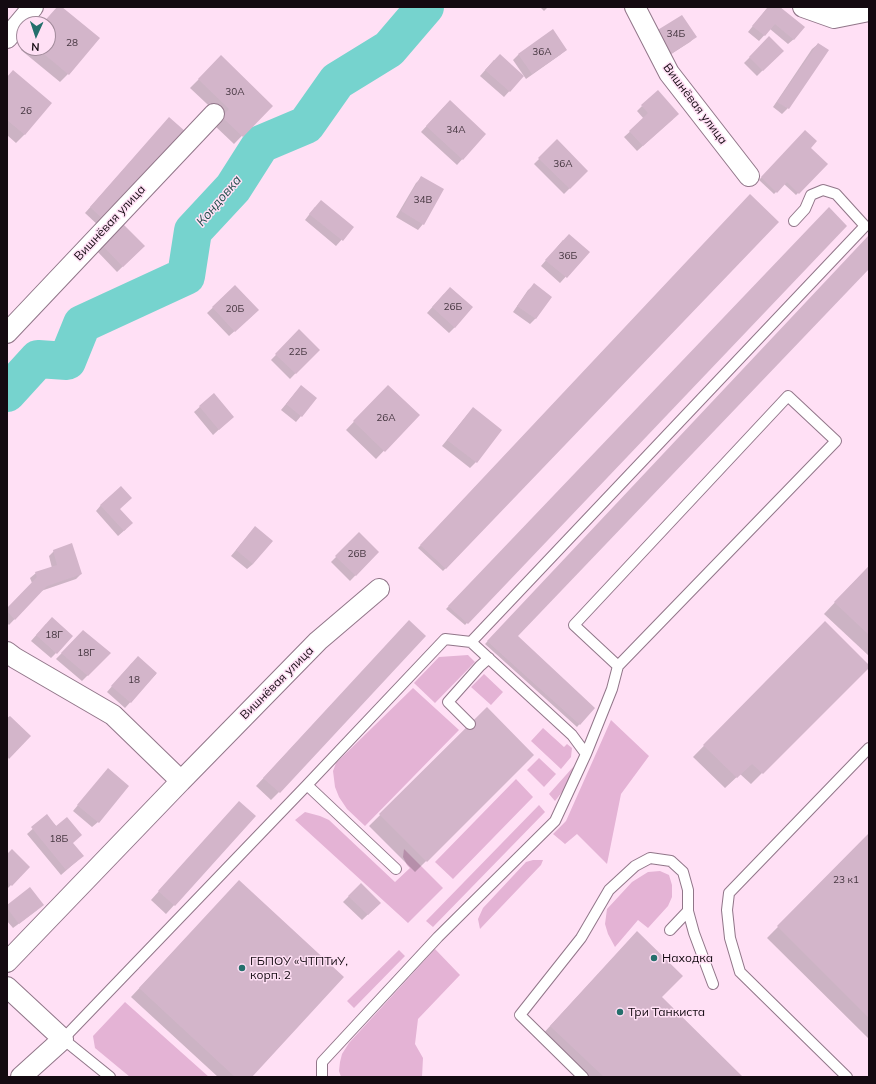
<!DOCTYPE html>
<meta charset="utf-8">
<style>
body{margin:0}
#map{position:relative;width:876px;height:1084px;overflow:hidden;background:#ffe0f5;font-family:Mulish,sans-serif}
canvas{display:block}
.frame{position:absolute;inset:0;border:8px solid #140a11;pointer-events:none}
.north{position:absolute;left:16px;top:16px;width:40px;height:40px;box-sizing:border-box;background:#ffe0f5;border:1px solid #a18a9a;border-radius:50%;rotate:183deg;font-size:11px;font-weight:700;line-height:16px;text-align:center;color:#140a11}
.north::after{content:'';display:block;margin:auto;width:14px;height:18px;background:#246f6c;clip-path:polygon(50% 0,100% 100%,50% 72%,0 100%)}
</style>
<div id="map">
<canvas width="876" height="1084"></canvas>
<div class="frame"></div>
<div class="north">N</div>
</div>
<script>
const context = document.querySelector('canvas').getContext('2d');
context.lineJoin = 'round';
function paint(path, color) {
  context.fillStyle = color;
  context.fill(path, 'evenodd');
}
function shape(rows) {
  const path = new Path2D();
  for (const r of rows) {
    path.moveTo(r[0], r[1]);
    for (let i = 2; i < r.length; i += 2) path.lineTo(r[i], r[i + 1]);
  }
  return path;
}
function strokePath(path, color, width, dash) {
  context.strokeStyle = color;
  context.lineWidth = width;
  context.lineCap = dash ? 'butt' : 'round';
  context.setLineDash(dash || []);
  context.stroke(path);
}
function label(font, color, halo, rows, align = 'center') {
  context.font = font + ' Mulish,sans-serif';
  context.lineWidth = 3;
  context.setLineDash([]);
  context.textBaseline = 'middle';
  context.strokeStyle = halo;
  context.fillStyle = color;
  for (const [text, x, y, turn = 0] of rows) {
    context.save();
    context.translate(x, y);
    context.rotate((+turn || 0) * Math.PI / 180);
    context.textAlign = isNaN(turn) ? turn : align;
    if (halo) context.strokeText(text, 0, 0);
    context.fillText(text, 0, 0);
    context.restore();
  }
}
const green = shape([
 [468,655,475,662,435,703,414,683,439,657],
 [484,674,503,692,491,705,471,687],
 [413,688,459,730,365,826,347,809,339,797,335,787,333,771,336,763],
 [611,720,649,756,621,794,607,864,577,834,565,844,553,834,566,821],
 [543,728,564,747,567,744,572,748,571,757,561,769,531,741],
 [539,758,556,774,544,787,527,770],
 [574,766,571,777,566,787,555,801,549,794],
 [516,779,533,797,453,879,435,862],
 [539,805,545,812,433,927,426,921],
 [305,812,320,816,329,820,395,882,410,868,407,865,403,857,404,849,443,888,408,923,295,820],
 [533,860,543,860,541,865,480,929,478,919,483,908,526,862],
 [660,871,669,875,672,885,672,897,668,906,648,928,638,920,615,947,608,934,605,924,607,909,632,882,648,872],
 [435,949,460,975,418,1019,415,1044,423,1058,422,1077,341,1077,339,1071,340,1062,342,1054,349,1043],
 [399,950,405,956,354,1008,347,1001],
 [125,1002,209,1077,130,1077,95,1048,93,1036]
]);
const shadow = shape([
 [58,7,60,7,68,74,60,82,21,50,24,46,24,48,48,48,48,24,42,24],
 [540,7,548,7,544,11],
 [768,7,779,7,794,39,788,44,770,29,759,41,748,32],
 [552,31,566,50,560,55,526,79,513,60,518,55],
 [652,37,695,37,690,42,665,58],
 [769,38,782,51,757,76,744,63],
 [818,44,827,51,788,108,782,114,773,107,812,49],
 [221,57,271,106,234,144,214,125,222,118,190,88],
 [494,60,523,76,504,97,480,76],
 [7,78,51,103,24,135,16,143,7,135],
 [642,106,673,119,637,151,624,137,644,119,637,111],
 [444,107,485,134,457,165,421,132],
 [164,124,100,227,85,213],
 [805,132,810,148,827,164,796,195,784,184,774,194,759,180],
 [557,141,587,171,564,194,534,164],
 [421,178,423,224,418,230,396,217,416,183],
 [750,195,778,222,443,571,418,548],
 [315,207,352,228,336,246,305,220],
 [829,209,846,226,465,625,446,609],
 [122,225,144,246,117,272,96,250],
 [869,237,869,267,517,636,593,708,577,727,485,644],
 [563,240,588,252,560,283,541,266],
 [534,285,551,297,535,319,530,324,513,312,528,290],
 [235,287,252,316,229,336,207,313],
 [444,294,455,327,449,333,427,313],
 [299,331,318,350,290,379,271,360],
 [388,386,418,415,376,459,346,430],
 [296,392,316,398,296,422,281,410],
 [214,394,227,422,213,435,194,412],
 [468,414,501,430,476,462,470,468,442,446],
 [101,505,126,529,118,536,96,511],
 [250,533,253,564,247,569,231,556],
 [359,534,378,552,350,581,331,562],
 [54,551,81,574,76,579,41,591,9,625,7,623,7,609,32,583,30,578,36,573,52,568,49,556],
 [869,566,869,656,824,614],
 [825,622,869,666,751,784,740,774,725,788,693,757],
 [46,624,56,653,51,658,31,641],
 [401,630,279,792,271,800,256,786],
 [83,631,109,654,82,681,56,659],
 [132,663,156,674,125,708,107,692],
 [487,709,533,755,415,872,369,826],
 [103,775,98,822,92,827,73,811],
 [231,811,254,817,166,914,151,900],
 [47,816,72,843,77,861,61,875,27,834],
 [869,835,869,1039,767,938],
 [7,855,29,867,7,889],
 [361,884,380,903,362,920,343,902],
 [231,890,250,1077,218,1077,131,997],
 [7,906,37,910,13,928,7,921],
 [627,943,660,997,742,1077,582,1077,539,1038]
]);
const river = shape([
 [7,393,38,359,67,361,82,324,186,276,193,231,233,188,261,144,306,125,337,81,389,49,425,7]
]);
const building = shape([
 [57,7,62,7,100,38,69,75,37,48,48,48,48,24,42,24],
 [768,7,780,7,805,27,794,40,775,24,765,36,752,26],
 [682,15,697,37,671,54,656,31],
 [553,29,567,50,532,74,518,54],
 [769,36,784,51,763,71,749,57],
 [818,43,829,50,789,109,777,102],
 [500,54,524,76,510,92,485,70],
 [221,55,273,106,243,137,222,117,229,109,198,79],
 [13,70,52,103,25,135,7,120,7,77],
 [658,90,679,114,643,146,629,131,648,113,641,105],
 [450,100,486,134,463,160,426,126],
 [169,117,186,132,106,222,90,207],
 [805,130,817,141,811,148,828,164,799,194,787,182,777,193,761,177],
 [557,139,588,171,570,189,538,158],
 [421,176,444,189,424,225,401,211],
 [750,194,779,222,446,569,420,545],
 [321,200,354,227,343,241,309,214],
 [829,207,847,226,468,624,448,606],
 [122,223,145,246,123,267,101,244],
 [569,234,590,252,567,278,545,260],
 [869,235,869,269,518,636,595,708,580,725,487,641],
 [534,283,552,297,536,319,517,306],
 [235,285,259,310,235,332,212,307],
 [450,287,473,307,455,328,432,307],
 [299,329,320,350,296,374,275,354],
 [301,385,317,398,302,417,286,404],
 [388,385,420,415,385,452,353,421],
 [214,393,234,417,219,430,199,406],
 [473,407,502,430,477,463,447,440],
 [121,486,132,498,120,509,133,523,124,531,100,505],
 [255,526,273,541,253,564,236,550],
 [359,532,379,552,356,576,335,556],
 [72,543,82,574,47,586,15,620,7,611,7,608,37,577,35,572,57,565,53,550],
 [869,566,869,635,834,602],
 [52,617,73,636,57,654,36,635],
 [409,620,426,636,280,793,263,778],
 [825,621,869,665,869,668,763,774,752,764,737,778,703,745],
 [83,630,111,653,88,676,61,653],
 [138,656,157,673,131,703,111,686],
 [487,707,534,755,427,862,379,814],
 [10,716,31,736,9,759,7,756,7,718],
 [108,768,129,786,99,823,77,805],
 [239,801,256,816,175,906,158,891],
 [47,814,56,826,67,817,82,835,73,843,84,856,66,870,31,827],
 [869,833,869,1018,777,926],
 [12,849,30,867,12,886,7,881,7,854],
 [239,880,344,977,252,1077,235,1077,139,988],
 [361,883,381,903,368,915,348,896],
 [30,887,44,905,19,924,7,908,7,905],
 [637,931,683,976,662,997,743,1077,604,1077,550,1026]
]);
const service = shape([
 [471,642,865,226,836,194,823,190,811,195,805,209,794,221],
 [470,724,448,702,480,666,489,658],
 [586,754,612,689,618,666,574,625,788,396,836,441,618,666],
 [307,785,396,869],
 [688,911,694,933,713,984],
 [110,1077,63,1039,307,785,445,639,471,642,572,735,586,754,555,821,438,937,322,1062,322,1077],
 [583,1077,520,1015,581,938,609,890,635,866,650,858,671,861,683,872,688,890,688,911,670,930],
 [847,1077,740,972,730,938,727,910,729,893,869,748]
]);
const minor = shape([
 [635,7,669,73,749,176],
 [803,7,834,18,869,11],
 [7,38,33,7],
 [7,333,214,114],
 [7,652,15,658,113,715,181,781,318,641,379,589],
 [7,962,181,781],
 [7,987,63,1039,21,1077]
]);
const markers = [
 [654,958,4,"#246f6c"],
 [242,968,4,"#246f6c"],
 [620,1012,4,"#246f6c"]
];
const numberNames = [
 ["34Б",676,34],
 ["28",72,43],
 ["36А",542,52],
 ["30А",235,92],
 ["26",26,111],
 ["34А",456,130],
 ["36А",563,164],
 ["34В",423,200],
 ["36Б",568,256],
 ["26Б",453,307],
 ["20Б",235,309],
 ["22Б",298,352],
 ["26А",386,418],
 ["26В",357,554],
 ["18Г",54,635],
 ["18Г",86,653],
 ["18",134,680],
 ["18Б",59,839],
 ["23 к1",846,880]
];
const streetNames = [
 ["Вишнёвая улица",695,104,53],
 ["Вишнёвая улица",110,223,-47],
 ["Вишнёвая улица",277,683,-45]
];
const poiNames = [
 ["Находка",662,958],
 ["ГБПОУ «ЧТПТиУ,",250,961],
 ["корп. 2",250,975],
 ["Три Танкиста",628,1012]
];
const waterNames = [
 ["Кондовка",219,201,-50]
];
paint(green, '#e4b3d5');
paint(shadow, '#0003');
strokePath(river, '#76d3ce', 38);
paint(building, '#d3b5ca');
strokePath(service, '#917689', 12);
strokePath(minor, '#917689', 22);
strokePath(service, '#fff', 10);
strokePath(minor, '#fff', 20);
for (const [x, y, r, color] of markers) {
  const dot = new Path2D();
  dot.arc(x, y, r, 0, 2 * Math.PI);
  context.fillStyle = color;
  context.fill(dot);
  strokePath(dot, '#ffe0f5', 1.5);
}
label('10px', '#44353f', null, numberNames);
label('12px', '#140a11', '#ffe0f5', streetNames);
label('12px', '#140a11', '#ffe0f5', poiNames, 'left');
label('italic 13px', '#244f4d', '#ffe0f5', waterNames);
</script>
